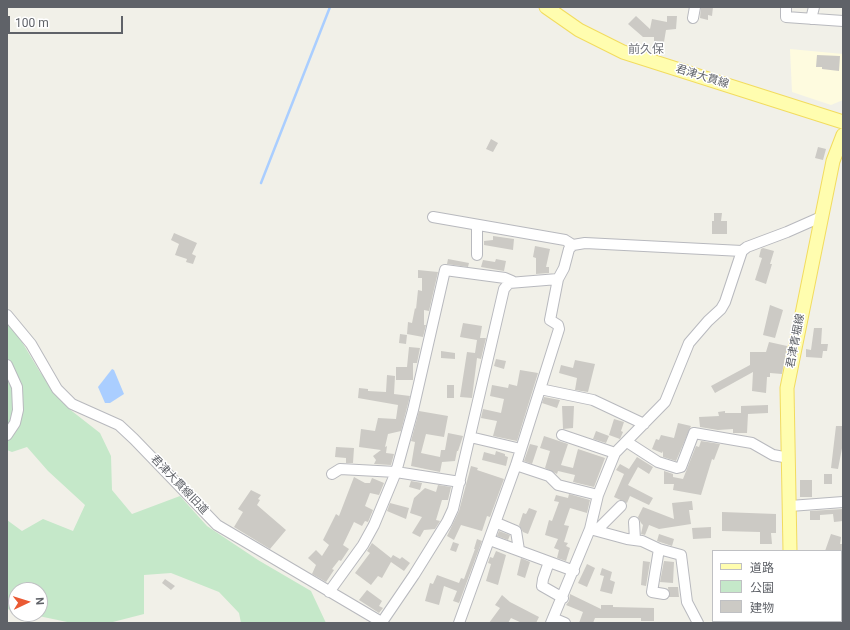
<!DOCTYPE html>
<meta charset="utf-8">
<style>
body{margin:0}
#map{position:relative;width:850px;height:630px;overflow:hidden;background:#f1f0e8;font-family:Roboto,"Noto Sans JP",sans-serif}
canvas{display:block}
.frame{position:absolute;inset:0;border:8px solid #5f6268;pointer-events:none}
.legend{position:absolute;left:712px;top:550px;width:130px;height:72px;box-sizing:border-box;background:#fff;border:1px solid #bfc0c3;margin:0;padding:5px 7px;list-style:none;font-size:12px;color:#5f6268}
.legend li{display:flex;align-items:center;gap:8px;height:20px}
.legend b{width:20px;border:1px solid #bfc0c3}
.north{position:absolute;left:8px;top:582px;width:40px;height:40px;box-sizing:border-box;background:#fff;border:1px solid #bfc0c3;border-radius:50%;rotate:86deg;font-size:11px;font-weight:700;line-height:16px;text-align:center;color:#5f6268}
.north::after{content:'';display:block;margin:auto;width:14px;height:18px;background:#ea5a34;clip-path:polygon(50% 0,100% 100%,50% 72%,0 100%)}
.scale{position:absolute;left:8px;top:16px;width:115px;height:18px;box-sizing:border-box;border:2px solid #5f6268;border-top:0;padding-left:5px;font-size:12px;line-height:14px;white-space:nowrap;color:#5f6268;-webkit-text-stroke:3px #fff;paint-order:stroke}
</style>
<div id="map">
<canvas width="850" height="630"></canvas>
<div class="frame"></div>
<ul class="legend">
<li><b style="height:5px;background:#fffdaf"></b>道路</li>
<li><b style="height:11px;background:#c5e8c9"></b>公園</li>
<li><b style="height:11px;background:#cccac5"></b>建物</li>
</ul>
<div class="north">N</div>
<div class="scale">100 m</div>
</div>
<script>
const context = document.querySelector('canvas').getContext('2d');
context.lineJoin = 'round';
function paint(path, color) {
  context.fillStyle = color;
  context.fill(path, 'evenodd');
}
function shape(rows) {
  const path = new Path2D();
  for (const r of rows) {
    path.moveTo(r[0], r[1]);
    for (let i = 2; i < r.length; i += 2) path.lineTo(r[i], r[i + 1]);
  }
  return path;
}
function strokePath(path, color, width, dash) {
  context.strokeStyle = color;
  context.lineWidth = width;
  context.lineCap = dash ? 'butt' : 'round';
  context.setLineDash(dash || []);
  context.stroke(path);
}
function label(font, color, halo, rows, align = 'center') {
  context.font = font + ' Roboto,"Noto Sans JP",sans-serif';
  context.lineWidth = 3;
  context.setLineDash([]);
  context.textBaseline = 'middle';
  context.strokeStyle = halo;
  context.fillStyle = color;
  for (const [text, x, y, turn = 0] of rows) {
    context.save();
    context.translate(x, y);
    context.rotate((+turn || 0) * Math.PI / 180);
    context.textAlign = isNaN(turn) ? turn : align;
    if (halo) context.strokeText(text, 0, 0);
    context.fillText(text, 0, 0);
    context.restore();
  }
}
const commercial = shape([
 [790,49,843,54,843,100,831,105,792,92]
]);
const green = shape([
 [7,321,13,327,40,372,68,408,100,433,111,456,112,490,132,514,180,496,207,526,258,560,311,591,326,623,241,623,239,613,219,592,171,573,144,575,144,614,109,623,72,623,29,614,40,614,40,590,16,590,16,611,7,609,7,520,22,531,43,519,73,531,85,505,48,471,27,447,12,452,7,450]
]);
const water = shape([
 [112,369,114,370,124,394,110,403,105,403,98,387]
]);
const stream = shape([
 [261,183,330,7]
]);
const building = shape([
 [701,7,713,7,712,16,708,15,708,20,700,18],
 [636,16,650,29,652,19,667,22,667,16,677,16,676,29,666,30,664,42,654,41,654,37,643,37,628,24],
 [817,55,840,56,839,71,822,69,822,67,816,67],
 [491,139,498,143,493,152,486,149],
 [818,147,826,149,823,160,815,158],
 [714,213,722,213,721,221,727,221,727,234,712,234,712,221,714,221],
 [174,233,197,243,192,254,196,256,193,264,186,262,187,259,175,255,179,244,171,240],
 [493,236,514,239,513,250,484,245,484,248,484,241,493,240],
 [535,246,550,249,546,267,549,267,549,273,536,274,536,258,533,257],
 [763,248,774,251,770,264,772,264,766,284,755,280,762,258,759,257,761,249],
 [448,259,469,263,468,267,447,264],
 [496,259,506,261,504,271,481,267,483,260,495,262],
 [418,270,438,272,429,311,424,310,424,325,426,325,423,337,407,334,408,322,412,323,415,308,416,309,418,290,422,291,422,278,418,278],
 [770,305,783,310,775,338,763,335],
 [463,323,482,326,480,338,486,338,481,359,477,358,472,398,460,397,467,352,475,353,477,340,460,337],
 [814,328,822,328,821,344,828,344,827,351,823,351,822,358,806,357,806,349,811,350],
 [400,334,407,335,406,344,399,343],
 [769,342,787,346,782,374,770,373,770,377,767,377,766,393,752,391,753,372,715,393,711,386,750,365,750,352,766,352],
 [409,347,420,348,417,363,413,363,413,380,396,380,396,367,407,367],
 [441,351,455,353,455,359,441,358],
 [496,359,506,361,504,369,494,366],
 [575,360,595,364,588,392,575,390,577,378,559,373,561,365,573,368],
 [520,370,538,373,517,441,493,436,497,421,481,418,483,409,501,413,504,399,490,396,492,385,508,388,509,384,517,386],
 [387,375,395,376,394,394,410,396,401,431,388,434,385,447,387,446,386,453,394,454,391,465,374,464,376,460,373,456,381,450,359,447,361,429,375,431,378,418,396,419,398,405,358,398,359,388,368,389,368,391,386,392],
 [447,385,454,385,454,398,447,398],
 [544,397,560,400,557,408,542,403],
 [768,405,768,413,748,414,747,433,733,433,733,429,718,430,700,427,699,417,719,416,718,412,725,411,725,413,741,413,741,406],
 [562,406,574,406,573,428,563,429],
 [419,411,448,416,444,437,426,434,421,453,440,457,441,450,445,450,448,433,463,436,458,451,457,451,455,461,442,462,440,472,411,466,415,442,411,441],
 [614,419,624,422,621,431,623,432,620,439,609,435],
 [678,423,691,426,676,461,663,457,663,451,662,453,652,449,656,439,659,440,661,435,674,438],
 [836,426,843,426,843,443,838,469,831,468],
 [596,431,609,436,606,443,593,439],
 [544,436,568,444,561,465,573,468,578,449,605,458,594,487,573,482,575,475,558,471,557,474,545,468,550,451,540,448],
 [701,441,720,444,714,460,712,459,701,495,673,490,674,484,664,484,664,471,673,474,673,477,683,479,696,446,699,447],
 [530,444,538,446,532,464,524,461],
 [336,447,354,448,353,463,346,463,346,458,335,457],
 [496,451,505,454,505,456,508,457,506,466,482,460,484,452,495,455],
 [637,457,653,467,649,474,638,467,628,485,653,498,649,505,630,496,627,503,614,497,624,474,616,470,620,464,629,469],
 [471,466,478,468,477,470,504,479,490,517,487,516,482,531,461,525,454,540,447,536,459,511],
 [824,474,832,474,832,484,824,484],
 [354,477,365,483,370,483,372,478,384,483,379,495,370,493,365,506,373,510,368,522,365,521,362,526,354,522,343,545,349,549,341,561,339,560,332,569,334,570,326,582,312,574,316,565,308,558,316,550,322,556,329,545,323,540,336,514,339,516],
 [800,480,812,480,812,497,800,497],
 [411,481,422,483,420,490,409,487],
 [438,485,451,487,448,500,442,500,436,520,440,521,435,529,424,530,420,537,412,533,422,517,410,513,414,498,425,488,436,492],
 [251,490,261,495,258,499,260,500,257,505,286,530,270,549,234,527,243,512,238,509],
 [569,494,590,500,587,513,570,508,564,525,569,526,564,542,568,543,566,546,570,548,566,561,557,558,559,550,554,548,558,539,545,535,549,520,552,521,559,502,554,501,556,495,568,498],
 [692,501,693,510,689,510,691,524,659,529,649,525,645,535,641,534,643,525,641,523,638,517,643,507,674,519,672,503],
 [390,503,409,508,406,519,387,511],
 [529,508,537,511,528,534,523,532,519,525,523,513,526,514],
 [842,509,843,521,834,522,833,514,820,515,820,520,810,520,810,511],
 [722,512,776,514,776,533,771,533,772,544,760,544,760,532,722,531],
 [711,527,711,538,693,539,692,528],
 [499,531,510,535,508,540,497,536],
 [659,534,674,539,672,546,657,541],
 [831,534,841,537,840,544,843,544,843,551,825,551],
 [477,539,482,541,459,603,453,601,457,591,444,586,439,605,425,601,430,583,433,584,437,575,459,583,461,578,464,579,475,549,474,549],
 [453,542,459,544,456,552,450,550],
 [372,543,391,558,393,555,400,559,402,557,410,563,404,571,391,562,382,578,378,576,371,585,355,573,370,553,367,551],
 [496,551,506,555,498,585,486,581,491,564,488,563,490,557,493,558],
 [521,558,530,562,525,578,517,575],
 [643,561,650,562,646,586,641,585],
 [664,561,674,562,673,583,660,582],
 [587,564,595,568,587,587,578,583],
 [602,568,612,572,610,580,615,582,612,594,600,591,604,576,600,575],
 [165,579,175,586,171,590,162,583],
 [668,587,678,587,679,597,669,597],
 [367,590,382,601,379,606,383,608,379,613,359,600],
 [570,594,601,609,601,605,613,605,613,607,654,608,654,621,641,621,641,618,595,618,593,623,579,623,583,612,566,605,569,601],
 [502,595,510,602,539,617,536,623,522,623,511,618,508,623,489,623,500,608,495,605]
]);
const minor = shape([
 [786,7,786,17,843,21],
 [693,18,695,7],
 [811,19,814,7],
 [433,217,565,240,573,245],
 [477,225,477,255],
 [7,315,31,344,57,389,72,404,119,425,134,439,217,525,383,623],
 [7,365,17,387,18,410,15,423,7,435],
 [540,389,593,400,644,424],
 [562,435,615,453],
 [470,437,521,449],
 [627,442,658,462,677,468,681,467,694,433,752,443,773,455,789,458],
 [516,465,549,476,558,485,598,495],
 [332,474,340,469,396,472,460,482],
 [790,506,843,502],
 [634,522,635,540],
 [497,523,516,531,519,550],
 [590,529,627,539,642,541,659,549,681,555,687,602,698,623],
 [597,530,621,506],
 [490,540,574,571],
 [659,549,652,592,664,594],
 [549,562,543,579,542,586,563,598],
 [329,592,363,545,374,525,396,472,413,410,445,270,505,278,512,281],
 [553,618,565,623],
 [826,621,840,623],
 [382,622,414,575,447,522,453,509,504,289,509,283,558,279,564,268,569,249,573,245,585,243,742,251],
 [459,623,516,465,559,329,558,325,550,320,558,279],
 [551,623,590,529,598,495,615,453,665,402,689,343,708,321,721,309,725,302,742,251,747,247,787,232,821,217]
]);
const major = shape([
 [546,7,579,30,623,52,843,122],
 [790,551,787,388,833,161,843,135],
 [789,623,789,621]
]);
const streetNames = [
 ["君津大貫線",702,77,17],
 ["君津青堀線",796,341,-79],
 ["君津大貫線旧道",179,485,46]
];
const neighbourhoodNames = [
 ["前久保",646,50]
];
paint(commercial, '#fefbdf');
paint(green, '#c5e8c9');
paint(water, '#aaceff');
strokePath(stream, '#aaceff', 2.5);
paint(building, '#cccac5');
strokePath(minor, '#b8b9be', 12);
strokePath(major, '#f2dc5f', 15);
strokePath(minor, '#fff', 10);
strokePath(major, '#fffdaf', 13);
label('11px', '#5f6268', '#fff', streetNames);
label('12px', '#70737a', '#fff', neighbourhoodNames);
</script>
